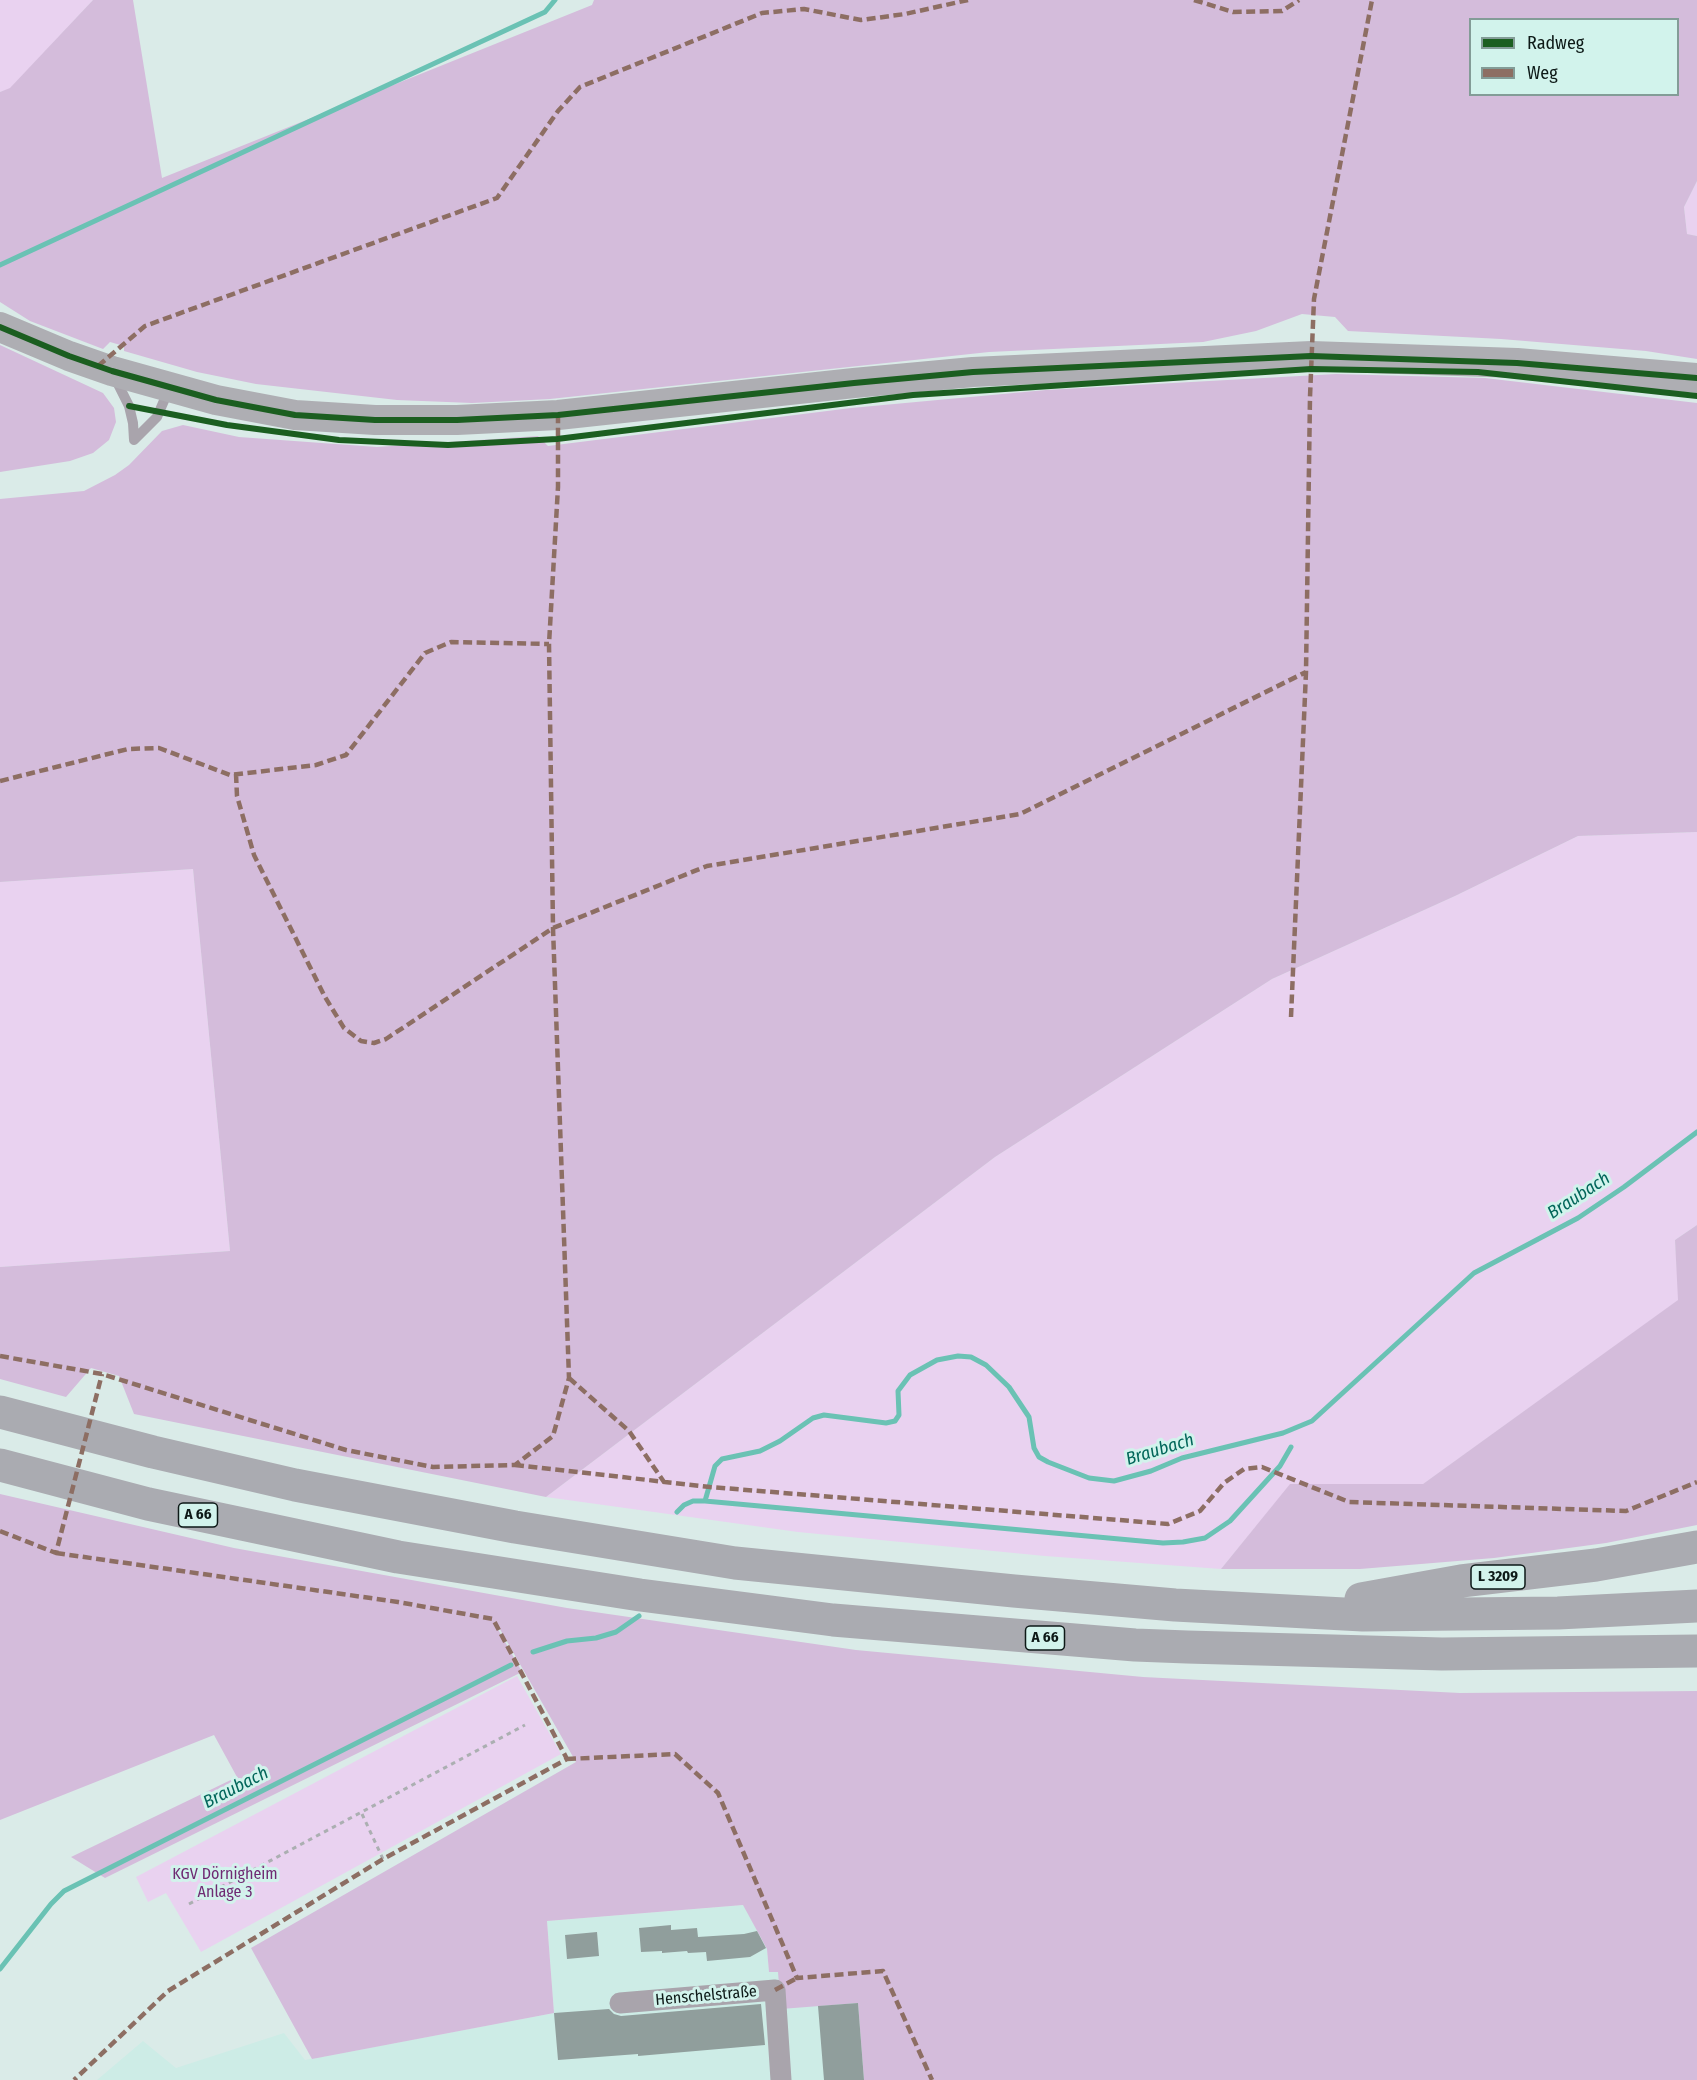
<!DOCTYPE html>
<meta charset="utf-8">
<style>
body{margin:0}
#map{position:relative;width:1697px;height:2080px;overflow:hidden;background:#daebe8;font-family:"Fira Sans Condensed",sans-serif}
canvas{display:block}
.legend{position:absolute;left:1469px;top:18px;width:210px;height:78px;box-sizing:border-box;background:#d2f3ec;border:2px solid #839c97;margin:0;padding:8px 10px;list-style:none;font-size:18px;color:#0d1917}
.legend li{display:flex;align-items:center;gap:12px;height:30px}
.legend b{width:30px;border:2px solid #839c97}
</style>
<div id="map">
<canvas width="1697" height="2080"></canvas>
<ul class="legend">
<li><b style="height:8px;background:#1b5e20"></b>Radweg</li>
<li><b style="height:8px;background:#8d6e63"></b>Weg</li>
</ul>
</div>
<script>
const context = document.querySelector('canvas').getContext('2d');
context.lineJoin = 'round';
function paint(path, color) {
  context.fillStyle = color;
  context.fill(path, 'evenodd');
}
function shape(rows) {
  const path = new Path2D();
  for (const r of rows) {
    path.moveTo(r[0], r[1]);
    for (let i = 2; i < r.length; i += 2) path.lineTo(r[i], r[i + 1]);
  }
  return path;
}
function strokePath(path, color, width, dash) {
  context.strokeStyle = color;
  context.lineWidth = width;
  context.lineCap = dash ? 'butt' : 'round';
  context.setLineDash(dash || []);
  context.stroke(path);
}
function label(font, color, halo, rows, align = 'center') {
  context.font = font + ' "Fira Sans Condensed",sans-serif';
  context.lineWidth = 6;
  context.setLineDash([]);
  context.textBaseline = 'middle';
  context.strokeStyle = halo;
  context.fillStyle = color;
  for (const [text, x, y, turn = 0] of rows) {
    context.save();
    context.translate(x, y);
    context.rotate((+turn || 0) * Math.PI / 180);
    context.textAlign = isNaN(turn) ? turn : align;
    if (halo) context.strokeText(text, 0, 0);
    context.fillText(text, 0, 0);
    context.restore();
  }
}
const built = shape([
 [744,1905,767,1949,769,1971,778,1972,858,2003,864,2080,97,2080,143,2041,176,2068,284,2033,305,2060,554,2013,547,1921]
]);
const green = shape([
 [0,0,93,0,10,89,0,92],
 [1697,181,1697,236,1687,234,1684,207],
 [1697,832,1697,1225,1675,1240,1679,1300,1422,1485,1291,1484,1221,1569,1045,1556,798,1532,546,1497,995,1157,1272,979,1455,896,1578,836],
 [193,869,230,1251,0,1267,0,882],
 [517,1676,561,1754,201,1952,166,1893,148,1902,136,1877]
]);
const forest = shape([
 [93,0,133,0,162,178,592,5,594,0,1697,0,1697,181,1684,207,1687,234,1697,236,1697,359,1646,351,1501,339,1348,331,1335,317,1302,314,1256,331,1203,342,989,352,550,399,472,403,397,400,256,384,197,372,124,351,124,346,110,342,103,349,30,321,0,302,0,92,10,88],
 [1470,20,1678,20,1678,94,1470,94],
 [0,345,103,393,114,408,116,422,109,440,93,453,70,461,0,472],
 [1336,374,1485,378,1697,403,1697,832,1578,836,1455,896,1272,979,995,1157,546,1497,134,1414,119,1376,91,1368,66,1397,0,1379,0,1267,230,1251,193,869,0,882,0,499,84,491,115,475,129,465,162,431,183,425,239,437,377,447,538,436,548,446,851,408,1046,390],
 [1697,1225,1697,1525,1606,1543,1494,1558,1360,1569,1221,1569,1290,1484,1423,1484,1678,1300,1675,1240],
 [0,1494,234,1548,567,1608,856,1650,1143,1677,1460,1693,1697,1691,1697,2080,864,2080,858,2003,781,2009,778,1972,769,1972,767,1949,743,1905,547,1921,554,2013,312,2059,251,1948,576,1762,497,1624,495,1624,522,1672,105,1878,71,1857,237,1777,214,1735,0,1820]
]);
const stream = shape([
 [0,265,545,12,555,0],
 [705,1501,1163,1543,1183,1542,1205,1538,1230,1521,1280,1466,1291,1447],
 [677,1512,684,1505,693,1501,705,1501,715,1466,722,1459,760,1451,780,1441,813,1418,824,1415,886,1423,895,1421,899,1415,898,1391,910,1375,937,1360,958,1356,971,1357,986,1365,1009,1387,1029,1417,1034,1448,1039,1457,1048,1462,1089,1478,1114,1481,1151,1471,1182,1458,1283,1433,1312,1421,1474,1273,1578,1218,1624,1187,1697,1132],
 [533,1652,567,1641,596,1638,616,1632,639,1616],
 [0,1969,51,1904,64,1891,511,1665]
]);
const building = shape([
 [671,1925,671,1930,697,1928,698,1937,744,1934,757,1931,766,1948,750,1957,707,1961,706,1952,688,1953,687,1951,662,1953,662,1951,641,1952,639,1928],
 [597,1932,599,1956,567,1959,565,1935],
 [858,2003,864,2080,824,2080,818,2006],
 [761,2004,765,2045,638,2056,638,2054,558,2060,554,2013,609,2009,614,2014,621,2016]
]);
const path = shape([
 [362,1814,383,1859],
 [189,1904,525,1725]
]);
const lane = shape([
 [115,378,129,406,133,423,134,440],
 [134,440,157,417,169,389]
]);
const street = shape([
 [620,2003,775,1990,781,2080]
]);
const secondary = shape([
 [0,327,69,356,112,371,216,400,295,415,375,420,457,420,558,415,854,383,973,372,1311,356,1517,363,1697,378]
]);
const highway = shape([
 [0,1412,153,1452,295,1485,515,1527,735,1563,1014,1591,1175,1605,1363,1615,1558,1613,1697,1606],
 [0,1465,148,1504,398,1557,640,1595,833,1620,1135,1645,1187,1647,1442,1654,1697,1651],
 [1361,1599,1461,1581,1596,1565,1697,1547]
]);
const quiet = shape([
 [1194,0,1233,12,1282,11,1299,0],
 [98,366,145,326,497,198,558,111,580,87,762,13,804,9,861,20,905,14,968,0],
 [236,774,237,796,254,855,325,997,344,1028,361,1041,374,1043,386,1039,553,928,707,866,1020,814,1306,672],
 [0,781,128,749,159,748,230,775,316,765,346,755,425,653,451,642,549,644],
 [1291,1017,1306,672,1310,397,1314,299,1372,0],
 [0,1356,102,1374,346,1450,433,1467,515,1465,553,1436,569,1378,553,928,549,644,558,487,558,415],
 [569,1378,629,1431,664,1482],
 [515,1465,710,1487,1168,1524,1200,1511,1224,1483,1244,1469,1262,1467,1349,1502,1626,1511,1697,1482],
 [0,1531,56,1553,102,1374],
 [56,1553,398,1602,493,1619,567,1759,383,1859,168,1991,74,2080],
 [567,1759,675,1754,718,1793,797,1978,883,1971,932,2080],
 [775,1990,797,1978]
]);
const cycleway = shape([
 [0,327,69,356,112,371,216,400,295,415,375,420,457,420,558,415,854,383,973,372,1311,356,1517,363,1697,378],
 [129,406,227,425,339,440,448,445,557,439,913,395,1311,369,1478,372,1697,396]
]);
const shields = [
 [198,1515,39],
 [1498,1577,54],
 [1045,1638,39]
];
const shieldNames = [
 ["A 66",198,1515],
 ["L 3209",1498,1577],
 ["A 66",1045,1638]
];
const parkNames = [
 ["KGV Dörnigheim",225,1875],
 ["Anlage 3",225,1893]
];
const streetNames = [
 ["Henschelstraße",706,1996,-5]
];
const waterNames = [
 ["Braubach",1579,1196,-33],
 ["Braubach",1160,1450,-17],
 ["Braubach",236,1788,-27]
];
paint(built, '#cdece6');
paint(green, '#e9d2f0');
paint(forest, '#d4bcdb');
strokePath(stream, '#6ac2b4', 5);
paint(building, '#909e9c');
strokePath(path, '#abafb1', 3, [4.5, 4.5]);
strokePath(lane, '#a9a4ac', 10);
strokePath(street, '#a9a4ac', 21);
strokePath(secondary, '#aeaeb3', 30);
strokePath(highway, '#aaabb1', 33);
strokePath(quiet, '#8d6e63', 4.5, [9, 4.5]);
strokePath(cycleway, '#1b5e20', 6);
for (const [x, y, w] of shields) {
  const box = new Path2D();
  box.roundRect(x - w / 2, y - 12, w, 24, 4.5);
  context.fillStyle = '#d2f3ec';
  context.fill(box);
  strokePath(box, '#0d1917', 1.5);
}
label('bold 15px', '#0d1917', null, shieldNames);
label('16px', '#6f2a73', '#d2f3ec', parkNames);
label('16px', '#0d1917', '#d2f3ec', streetNames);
label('italic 18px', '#02665a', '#d2f3ec', waterNames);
</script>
